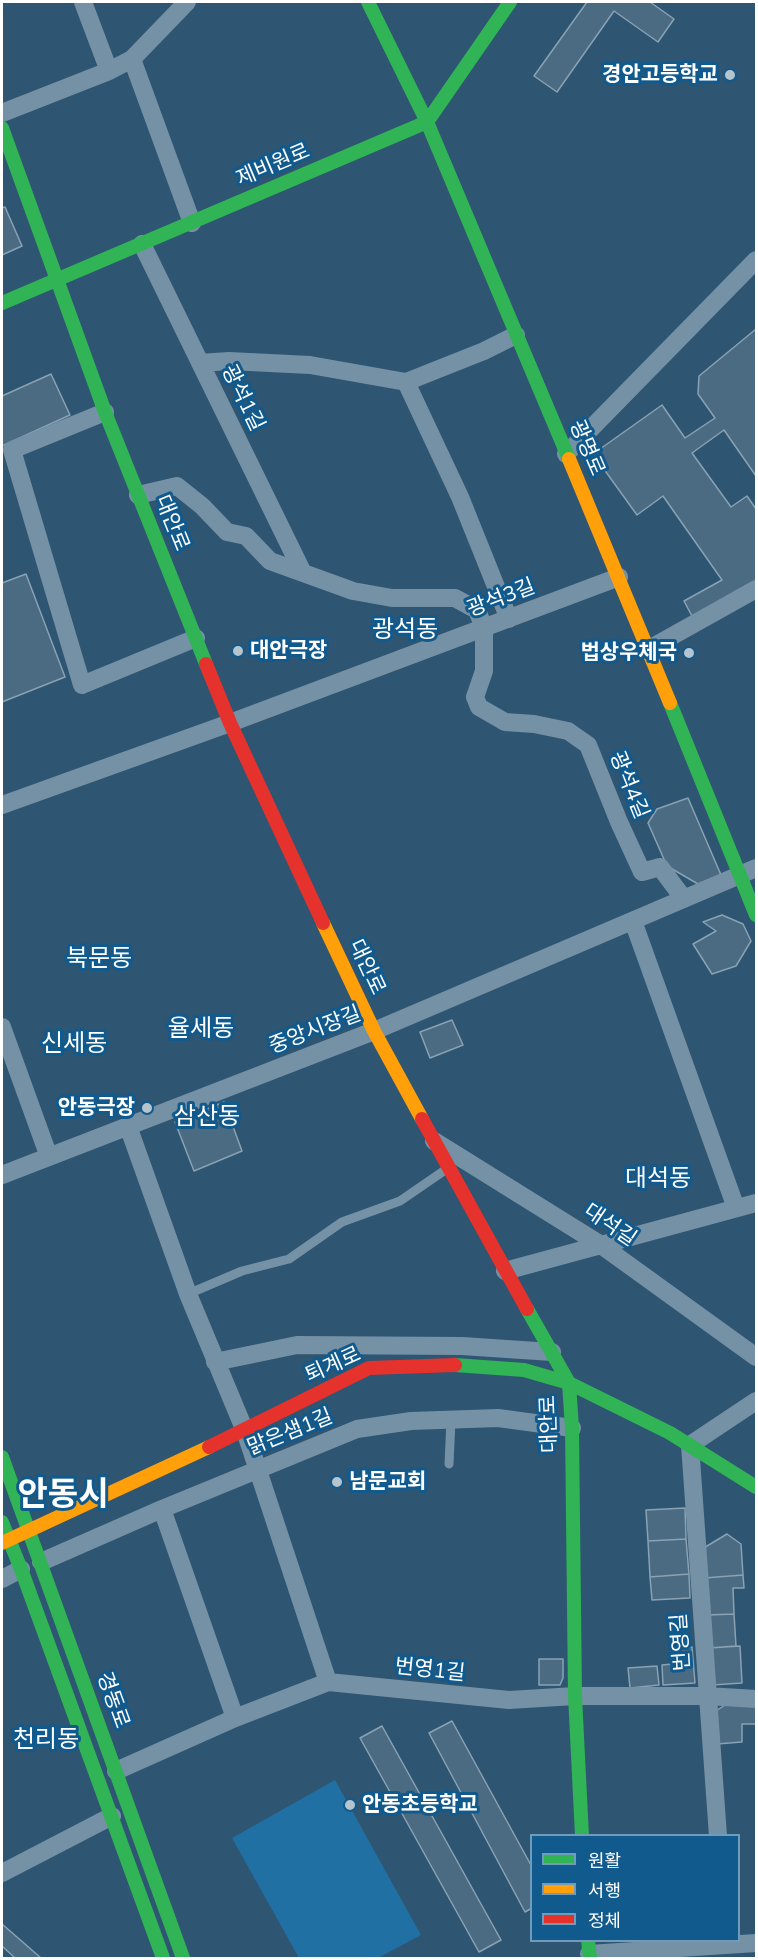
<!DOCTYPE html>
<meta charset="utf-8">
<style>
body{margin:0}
#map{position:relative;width:758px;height:1960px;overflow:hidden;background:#2e5571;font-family:Mulish,"Noto Sans KR",sans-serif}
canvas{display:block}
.frame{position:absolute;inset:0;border:3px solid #fff;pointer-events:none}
.legend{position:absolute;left:530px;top:1834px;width:210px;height:108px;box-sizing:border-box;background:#115a8e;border:2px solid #709cbb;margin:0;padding:8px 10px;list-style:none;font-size:18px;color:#fff}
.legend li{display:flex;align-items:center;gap:12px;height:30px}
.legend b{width:30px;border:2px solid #709cbb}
</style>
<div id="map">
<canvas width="758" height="1960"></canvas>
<div class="frame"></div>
<ul class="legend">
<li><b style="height:8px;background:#30b455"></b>원활</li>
<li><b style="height:8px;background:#ff9f0a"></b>서행</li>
<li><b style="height:8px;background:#e5322d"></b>정체</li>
</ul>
</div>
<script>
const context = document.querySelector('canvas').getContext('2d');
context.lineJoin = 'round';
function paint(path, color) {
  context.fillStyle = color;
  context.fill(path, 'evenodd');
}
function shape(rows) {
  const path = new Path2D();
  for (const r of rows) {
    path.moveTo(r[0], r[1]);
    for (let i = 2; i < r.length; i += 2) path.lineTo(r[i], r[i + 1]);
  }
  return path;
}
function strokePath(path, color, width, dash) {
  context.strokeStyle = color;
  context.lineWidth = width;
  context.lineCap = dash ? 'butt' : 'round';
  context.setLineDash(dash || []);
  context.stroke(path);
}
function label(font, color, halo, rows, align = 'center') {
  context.font = font + ' Mulish,"Noto Sans KR",sans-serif';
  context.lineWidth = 6;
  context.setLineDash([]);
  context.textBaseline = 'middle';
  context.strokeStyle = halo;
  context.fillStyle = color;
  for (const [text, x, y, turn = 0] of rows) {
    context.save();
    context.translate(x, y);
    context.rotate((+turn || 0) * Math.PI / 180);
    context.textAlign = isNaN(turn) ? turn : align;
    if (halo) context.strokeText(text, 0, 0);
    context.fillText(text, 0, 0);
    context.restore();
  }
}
const green = shape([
 [335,1780,421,1935,378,1958,299,1958,232,1838]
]);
const building = shape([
 [587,2,650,2,674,19,658,42,614,11,557,92,534,76,587,2],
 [5,207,22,246,2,255,2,208,5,207],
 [756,329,756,476,724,430,692,453,731,507,747,496,756,509,756,582,693,618,684,601,722,580,663,496,637,515,593,454,662,405,685,438,715,418,698,394,699,376,756,329],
 [51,374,70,415,2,446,2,396,51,374],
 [26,574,65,677,2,702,2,583,26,574],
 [688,798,721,875,698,884,667,866,648,823,657,809,688,798],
 [722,915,743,924,751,941,736,966,712,974,693,944,716,931,703,922,722,915],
 [452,1020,463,1045,430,1058,420,1032,452,1020],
 [224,1102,242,1151,194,1171,175,1122,224,1102],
 [685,1508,686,1539,648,1541,646,1510,685,1508],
 [727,1534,741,1544,743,1575,704,1578,702,1549,727,1534],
 [686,1539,689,1574,650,1577,648,1541,686,1539],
 [689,1574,690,1598,652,1600,650,1577,689,1574],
 [743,1575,744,1588,733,1588,734,1614,707,1615,704,1578,743,1575],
 [734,1614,736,1646,709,1648,707,1615,734,1614],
 [740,1646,742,1683,712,1685,709,1648,740,1646],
 [692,1647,695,1683,663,1685,662,1665,672,1664,671,1649,692,1647],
 [539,1659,563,1659,563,1678,560,1685,539,1685,539,1659],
 [657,1666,659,1685,630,1688,628,1668,657,1666],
 [756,1703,756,1724,742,1724,742,1742,717,1744,716,1711,725,1705,756,1703],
 [452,1721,532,1867,532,1908,525,1912,429,1733,452,1721],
 [382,1726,501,1940,479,1952,360,1738,382,1726],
 [2,1924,41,1958,15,1958,2,1946,2,1924]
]);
const lane = shape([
 [188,1294,242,1271,289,1259,342,1222,400,1201,448,1168],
 [449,1464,451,1420]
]);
const street = shape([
 [83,2,109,71],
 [132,59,192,223],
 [2,113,109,71,132,59,187,2],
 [142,244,303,573],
 [200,363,229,361,310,365,406,382,484,351,516,335],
 [406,382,460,497,509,619],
 [105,412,12,450,82,685,196,638],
 [566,454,756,260],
 [138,495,177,486,202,506,227,532,246,536,270,561,353,591,392,598,455,598,477,610,484,628,484,671,475,697,479,707,505,722,534,724,568,731,588,745,619,822,642,872,660,867,684,899],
 [649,649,756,589],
 [2,805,230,723,619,577],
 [633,921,736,1208],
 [2,1027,49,1157],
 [128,1126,188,1294,245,1431,328,1682],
 [434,1141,601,1245,756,1357],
 [2,1175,374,1031,756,868],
 [505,1271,756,1203],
 [215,1362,297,1345,462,1346,552,1352],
 [162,1509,235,1718],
 [41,1562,162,1509,357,1429,411,1421,498,1418,572,1428],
 [2,1579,21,1569],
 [116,1771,235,1718,328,1682,509,1700,575,1696,707,1696,756,1699],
 [718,1836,690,1445,756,1401],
 [2,1873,112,1816],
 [589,1954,756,1943]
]);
const fast = shape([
 [368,2,427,122,569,459],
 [2,128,105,412,206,664],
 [2,303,427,122,510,2],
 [670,703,756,915],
 [527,1309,569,1383,572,1428,575,1696,582,1836],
 [455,1365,524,1370,569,1383,670,1433,756,1487],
 [2,1457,183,1958],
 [2,1522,21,1569,163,1958],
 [588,1940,590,1958]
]);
const slow = shape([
 [569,459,670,703],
 [323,923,374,1031,422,1119],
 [2,1543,209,1447]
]);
const jam = shape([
 [206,664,230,723,323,923],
 [422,1119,527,1309],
 [209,1447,369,1368,455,1365]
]);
const markers = [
 [730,75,6,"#b6c4cd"],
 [238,651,6,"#b6c4cd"],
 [689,653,6,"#b6c4cd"],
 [147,1108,6,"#b6c4cd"],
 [337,1482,6,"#b6c4cd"],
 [350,1805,6,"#b6c4cd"]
];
const poiNames = [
 ["경안고등학교",718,75],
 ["대안극장",250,651,"left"],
 ["법상우체국",677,653],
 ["안동극장",135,1108],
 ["남문교회",349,1482,"left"],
 ["안동초등학교",362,1805,"left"]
];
const streetNames = [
 ["제비원로",273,165,-23],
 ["광석1길",243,398,64],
 ["광명로",587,448,67],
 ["대안로",172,523,68],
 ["광석3길",501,598,-21],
 ["광석4길",629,785,68],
 ["대안로",367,967,65],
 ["중앙시장길",315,1030,-21],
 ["대석길",610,1225,34],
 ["퇴계로",333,1365,-24],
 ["대안로",549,1424,-92],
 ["맑은샘1길",290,1432,-22],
 ["번영길",681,1642,-94],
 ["번영1길",430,1670,6],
 ["경동로",113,1700,70]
];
const quarterNames = [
 ["광석동",405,630],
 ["북문동",99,959],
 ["율세동",201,1029],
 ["신세동",74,1044],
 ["삼산동",207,1117],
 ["대석동",658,1179],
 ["천리동",46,1740]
];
const townNames = [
 ["안동시",63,1495]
];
paint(green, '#2170a4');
paint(building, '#4b6b82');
strokePath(building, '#89a2b4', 1.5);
strokePath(lane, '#7591a5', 9);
strokePath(street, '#7591a5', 18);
strokePath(fast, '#30b455', 14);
strokePath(slow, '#ff9f0a', 14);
strokePath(jam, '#e5322d', 14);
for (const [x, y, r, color] of markers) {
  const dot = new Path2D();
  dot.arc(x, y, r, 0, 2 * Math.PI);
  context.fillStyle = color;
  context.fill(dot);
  strokePath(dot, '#115a8e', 2);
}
label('bold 21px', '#fff', '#115a8e', poiNames, 'right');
label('21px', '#fff', '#115a8e', streetNames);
label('24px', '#fff', '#115a8e', quarterNames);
label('bold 33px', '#fff', '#115a8e', townNames);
</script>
